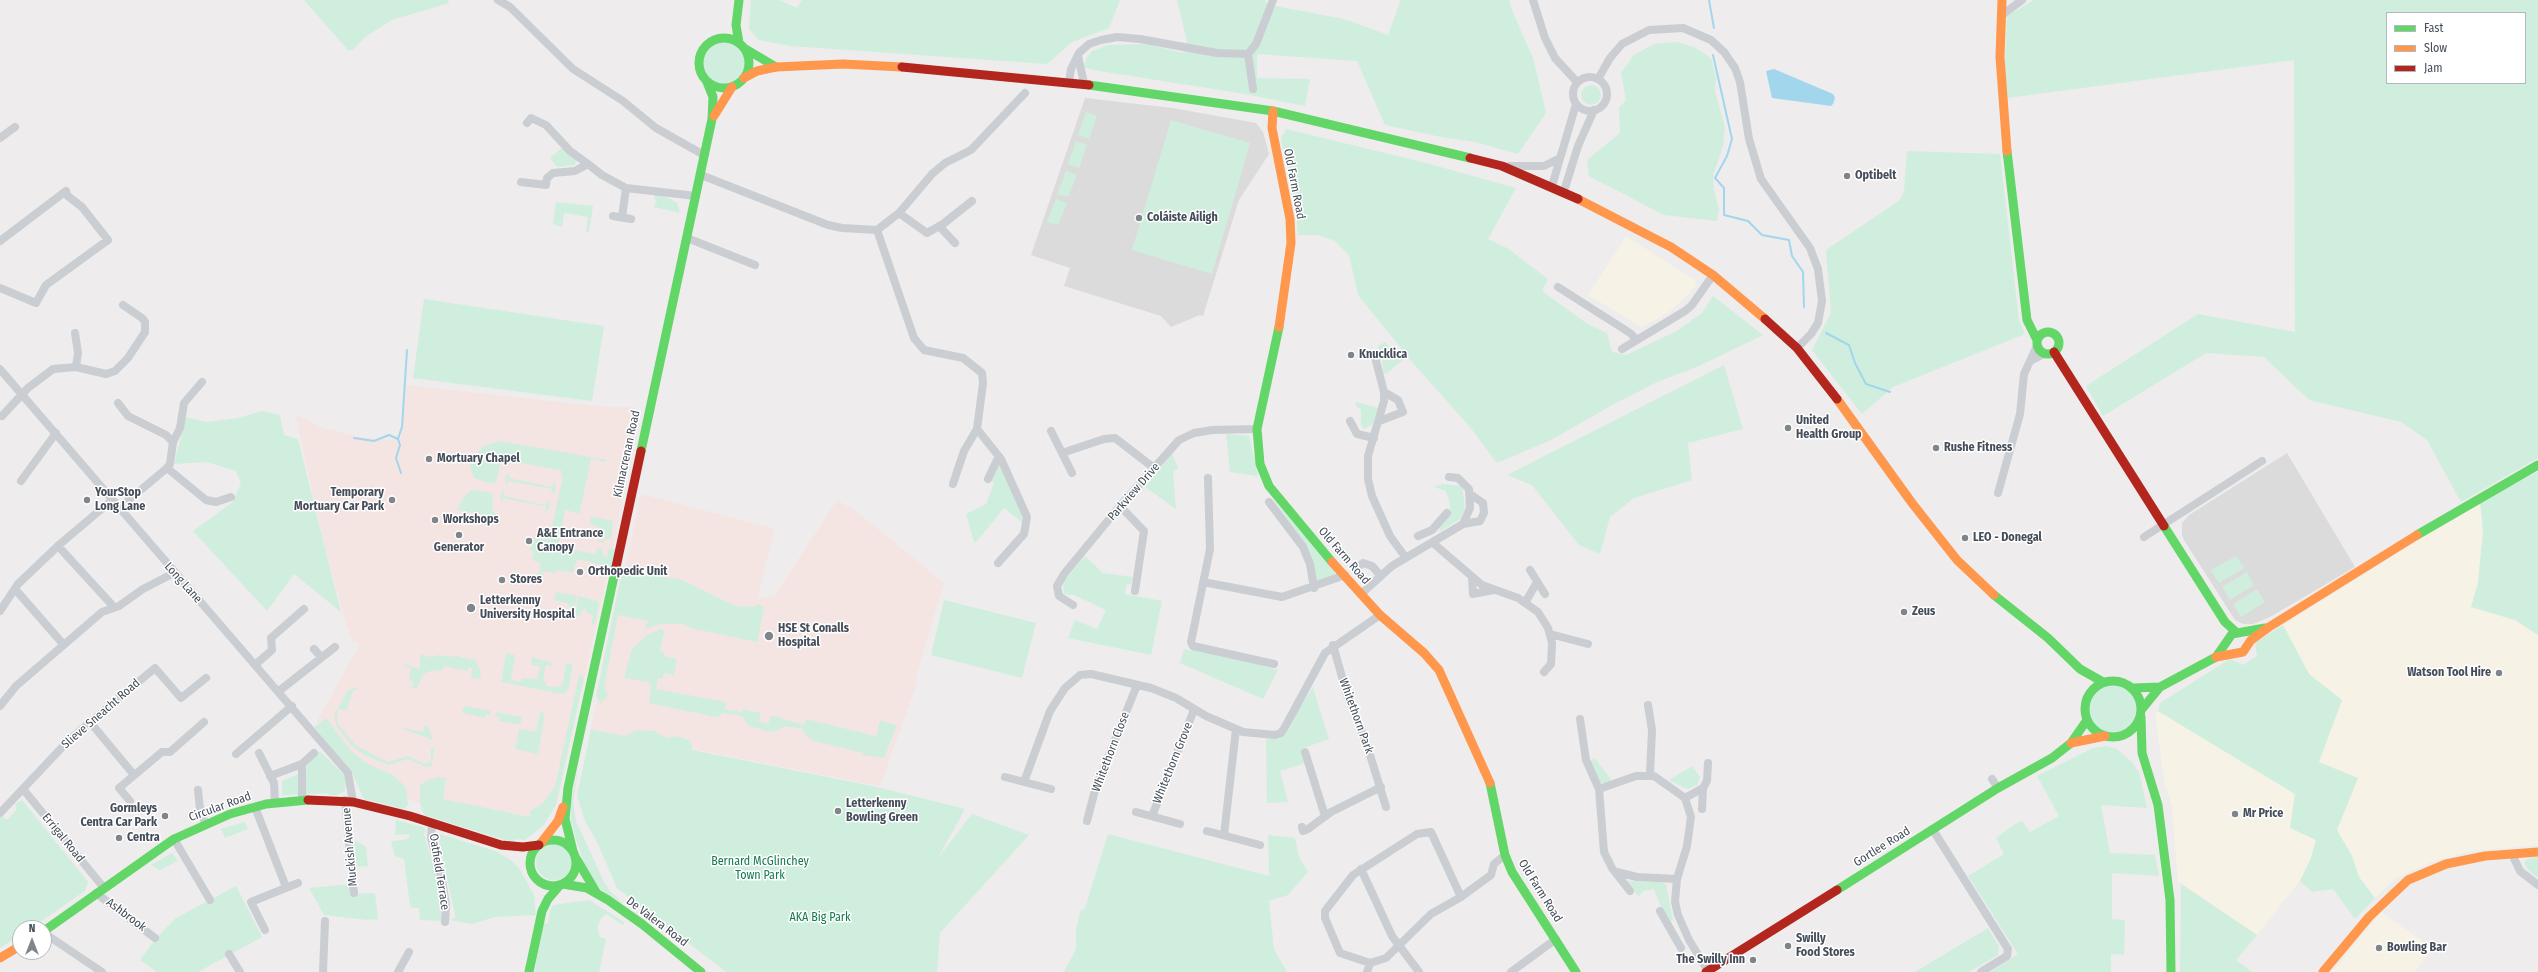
<!DOCTYPE html>
<meta charset="utf-8">
<style>
body{margin:0}
#map{position:relative;width:2538px;height:972px;overflow:hidden;background:#eeecec;font-family:"Fira Sans Condensed",sans-serif}
canvas{display:block}
.legend{position:absolute;left:2386px;top:12px;width:140px;height:72px;box-sizing:border-box;background:#fff;border:1px solid #b4b8bd;margin:0;padding:5px 7px;list-style:none;font-size:12px;color:#444d59}
.legend li{display:flex;align-items:center;gap:8px;height:20px}
.legend b{width:20px;border:1px solid #b4b8bd}
.north{position:absolute;left:12px;top:920px;width:40px;height:40px;box-sizing:border-box;background:#fff;border:1px solid #b4b8bd;border-radius:50%;rotate:0deg;font-size:11px;font-weight:700;line-height:16px;text-align:center;color:#444d59}
.north::after{content:'';display:block;margin:auto;width:14px;height:18px;background:#80858c;clip-path:polygon(50% 0,100% 100%,50% 72%,0 100%)}
</style>
<div id="map">
<canvas width="2538" height="972"></canvas>
<ul class="legend">
<li><b style="height:5px;background:#63d668"></b>Fast</li>
<li><b style="height:5px;background:#ff974d"></b>Slow</li>
<li><b style="height:5px;background:#b3261e"></b>Jam</li>
</ul>
<div class="north">N</div>
</div>
<script>
const context = document.querySelector('canvas').getContext('2d');
context.lineJoin = 'round';
function paint(path, color) {
  context.fillStyle = color;
  context.fill(path, 'evenodd');
}
function shape(rows) {
  const path = new Path2D();
  for (const r of rows) {
    if (r.length === 3) {
      path.moveTo(r[0] + r[2], r[1]);
      path.arc(r[0], r[1], r[2], 0, 2 * Math.PI);
      continue;
    }
    path.moveTo(r[0], r[1]);
    for (let i = 2; i < r.length; i += 2) path.lineTo(r[i], r[i + 1]);
  }
  return path;
}
function strokePath(path, color, width, dash) {
  context.strokeStyle = color;
  context.lineWidth = width;
  context.lineCap = dash ? 'butt' : 'round';
  context.setLineDash(dash || []);
  context.stroke(path);
}
function label(font, color, halo, rows, align = 'center') {
  context.font = font + ' "Fira Sans Condensed",sans-serif';
  context.lineWidth = 3;
  context.setLineDash([]);
  context.textBaseline = 'middle';
  context.strokeStyle = halo;
  context.fillStyle = color;
  for (const [text, x, y, turn = 0] of rows) {
    context.save();
    context.translate(x, y);
    context.rotate((+turn || 0) * Math.PI / 180);
    context.textAlign = isNaN(turn) ? turn : align;
    if (halo) context.strokeText(text, 0, 0);
    context.fillText(text, 0, 0);
    context.restore();
  }
}
const commercial = shape([
 [1626,236,1696,281,1696,285,1690,293,1668,313,1642,327,1588,295],
 [2480,501,2483,531,2478,583,2471,607,2515,620,2538,635,2538,845,2472,851,2434,861,2396,878,2375,898,2359,877,2352,856,2337,830,2358,778,2318,762,2342,700,2309,674,2283,625],
 [2158,711,2295,794,2290,828,2316,840,2311,858,2300,881,2257,935,2178,881,2172,807,2164,780,2155,714],
 [2381,912,2433,948,2415,972,2332,972]
]);
const education = shape([
 [1085,98,1173,108,1256,123,1263,132,1269,154,1239,200,1203,316,1200,315,1171,327,1161,316,1064,286,1070,268,1031,255],
 [2287,453,2355,567,2270,617,2253,624,2243,624,2235,620,2184,540,2182,535,2182,523,2189,515]
]);
const medical = shape([
 [405,385,603,407,634,407,636,413,627,456,628,467,615,539,557,803,516,839,400,796,361,771,317,721,360,644,352,641,345,620,322,535,295,414,323,428,361,437,390,440,402,437],
 [641,494,775,529,757,599,775,595,837,500,857,512,944,583,917,673,916,686,880,786,591,729]
]);
const green = shape([
 [304,0,448,0,449,3,392,20,365,37,353,50,348,50],
 [751,0,779,0,797,8,802,0,1120,0,1109,28,1072,42,1047,64,790,46,759,40,749,29],
 [1177,0,1266,0,1265,2,1275,6,1344,19,1388,35,1401,0,1509,0,1511,8,1533,58,1546,113,1518,154,1475,142,1441,137,1385,125,1357,61,1257,54,1257,78,1310,79,1305,106,1245,94,1093,70,1084,67,1086,59,1092,51,1108,45,1147,44,1183,53,1187,41],
 [2034,0,2538,0,2538,458,2461,502,2427,440,2401,422,2309,400,2264,357,2206,353,2103,416,2086,386,2198,314,2295,332,2294,60,2007,98,2005,66,2007,16],
 [2387,13,2525,13,2525,83,2387,83],
 [1677,42,1694,47,1711,58,1716,77,1715,91,1725,127,1723,146,1713,176,1714,191,1719,209,1717,221,1664,215,1589,176,1587,160,1620,133,1619,108,1626,100,1621,73,1634,55,1654,44],
 [724,63,21],
 [1591,95,10],
 [1086,112,1097,116,1089,139,1078,135],
 [1171,120,1250,143,1212,274,1132,250],
 [1286,129,1426,163,1516,188,1488,239,1507,248,1548,279,1542,291,1586,323,1607,333,1612,352,1626,355,1677,331,1702,313,1713,296,1763,335,1699,366,1657,382,1614,404,1551,440,1497,463,1470,427,1413,363,1358,295,1349,255,1335,241,1318,235,1298,235,1293,178,1285,160,1281,138],
 [1076,141,1087,145,1079,168,1068,164],
 [563,147,576,160,575,165,557,167,550,158],
 [1907,151,2000,154,2019,321,2025,334,1893,387,1862,414,1812,350,1831,313,1826,250,1900,200,1904,191],
 [1066,171,1077,175,1068,197,1057,194],
 [655,194,669,198,677,203,680,213,654,207,657,200,654,199],
 [1056,199,1067,203,1058,225,1047,222],
 [556,202,593,206,589,232,586,231,588,217,564,213,562,227,553,224],
 [424,299,604,326,592,401,413,378],
 [1385,342,1403,360,1386,374,1383,372,1382,358,1378,346],
 [1724,365,1743,429,1688,443,1692,480,1634,498,1610,517,1600,554,1579,545,1532,485,1507,475],
 [1357,402,1378,408,1373,424,1364,429,1361,425,1361,410,1355,405],
 [262,411,280,415,284,435,298,439,341,612,294,574,267,611,193,531,233,502,241,483,236,471,207,462,174,464,186,417,206,422,238,418],
 [1226,434,1249,436,1258,476,1230,472],
 [500,441,607,460,605,462,591,459,580,511,581,514,565,510,558,547,596,554,597,548,602,549,603,555,607,557,609,548,620,550,616,568,577,559,573,573,557,570,556,573,544,571,541,581,537,580,541,563,532,560,534,552,530,551,533,538,546,539,555,530,552,526,563,477,561,476,562,471,501,459,496,482,491,484,474,478,470,466,475,454,486,445],
 [1172,454,1178,468,1173,472,1176,509,1145,487],
 [999,463,1022,515,1022,522,1004,508,978,540,974,542,966,514,986,504,994,484,991,479],
 [2538,472,2538,635,2515,620,2471,607,2478,583,2483,531,2480,501],
 [509,473,509,478,552,487,554,482,556,486,555,492,551,494,552,489,508,481,507,486,505,477],
 [1442,484,1462,486,1465,508,1460,519,1439,532,1440,526,1450,512,1450,504,1446,491,1434,487],
 [472,490,489,492,493,496,492,509,498,517,457,510,464,496],
 [504,491,504,496,546,505,548,500,550,503,549,509,545,512,546,507,503,498,502,503,500,495],
 [1271,497,1334,569,1335,576,1319,581,1316,579,1301,538],
 [591,516,613,521,611,539,606,539,603,543,598,542,598,540,603,541,605,531,590,524],
 [1085,556,1103,573,1133,577,1131,584,1126,585,1125,594,1162,601,1151,655,1068,638,1075,620,1097,629,1106,610,1074,595,1064,594,1063,582],
 [2236,556,2244,568,2219,583,2211,570],
 [622,572,680,579,735,606,754,607,759,604,764,608,757,642,690,628,684,624,662,624,644,629,648,621,618,615,604,688,608,693,605,700,603,698,602,705,596,696],
 [2247,572,2254,585,2230,600,2222,587],
 [2257,589,2265,602,2241,617,2233,604],
 [556,592,577,596,573,613,567,603,554,600],
 [578,596,595,600,599,603,595,625,592,624,593,616,586,612,586,609,583,609,580,616,575,615],
 [944,600,1036,623,1022,678,931,655],
 [2283,625,2309,674,2342,700,2319,762,2358,778,2337,830,2352,856,2359,877,2375,898,2355,919,2333,889,2312,892,2300,881,2311,858,2316,840,2290,828,2295,794,2158,711,2160,703,2230,659,2243,665,2257,656,2255,643],
 [661,629,667,633,664,633,660,651,665,652,664,656,677,659,674,675,664,673,663,679,658,678,656,689,726,702,725,709,742,712,743,709,761,713,759,722,768,724,771,715,804,725,806,719,876,736,880,721,897,725,884,758,863,755,863,753,814,741,805,735,803,729,786,726,772,732,763,730,749,726,742,716,723,713,718,717,710,716,649,703,651,686,649,682,624,678,632,649,647,635],
 [1192,648,1263,666,1278,670,1263,699,1180,663,1184,649,1191,651],
 [506,653,515,655,511,680,521,682,522,678,537,679,540,666,532,665,531,657,553,663,553,666,546,665,543,681,546,682,546,686,553,687,562,686,566,663,572,664,573,665,568,690,563,694,556,693,501,682],
 [420,654,430,657,439,655,453,657,453,655,472,660,474,658,481,672,480,679,471,678,472,668,468,667,468,671,444,666,442,671,434,670,423,674,417,688,412,689,413,681,409,681,411,668,404,666,404,664,420,669],
 [579,675,584,678,556,805,543,826,525,840,516,839,512,842,424,815,420,804,420,786,424,782,437,777,446,778,443,799,530,817,530,811,543,803,555,786],
 [2113,709,24],
 [356,687,358,690,353,691,347,709,351,711,339,709,337,716,338,724,357,746,388,762,408,756,425,764,431,762,431,748,434,748,432,766,425,767,408,759,389,765,364,755,351,745,337,727,334,716,347,691],
 [1313,688,1329,739,1301,749,1305,763,1280,771,1288,802,1267,803,1266,739,1278,739,1290,729,1299,707],
 [464,706,491,711,491,715,486,714,485,718,462,713],
 [496,712,522,717,520,725,499,721,500,717,495,716],
 [540,712,545,713,538,754,515,749,519,729,536,732],
 [326,718,352,752,368,764,393,775,406,787,408,805,404,809,364,799,352,773,314,727],
 [395,726,423,732,424,726,428,726,433,740],
 [591,729,625,736,636,730,654,731,667,738,675,736,684,738,691,742,692,750,877,787,965,809,938,858,972,814,1029,835,940,933,937,972,726,972,617,888,597,842,585,821,577,796],
 [2107,746,2117,749,2133,763,2140,775,2147,808,2101,805,2110,853,2155,855,2159,876,2112,873,2112,919,2125,920,2124,955,2111,954,2111,972,1990,972,2018,954,1968,876,2004,854,1996,838,2015,824,2022,821,2030,832,2059,816,2037,776,2093,748],
 [320,751,346,777,345,791,337,795,329,795,327,793,282,795,282,781,305,771,313,755],
 [1595,758,1612,781,1601,783,1590,761],
 [1692,766,1700,777,1697,785,1687,789,1669,780],
 [578,768,573,803,576,821,604,882,610,891,624,904,601,890,587,871,575,837,571,821,571,803],
 [22,800,88,882,85,891,31,928,20,928,20,935,0,948,0,817,2,816,7,820,17,809,15,804],
 [396,820,423,827,426,831,424,834,438,881,442,921,420,920,419,908,412,908,410,906,404,859,395,856,391,841,404,840,409,838,409,834,395,835],
 [245,822,248,829,225,838,221,829],
 [437,833,495,851,511,860,519,868,534,895,536,915,494,917,473,924,450,920,455,918,455,914],
 [1108,834,1269,876,1268,835,1295,838,1299,857,1308,872,1288,895,1269,901,1274,949,1287,972,1064,972,1076,949,1076,930,1080,911,1085,908],
 [356,841,366,847,368,866,356,867,354,842],
 [554,862,18],
 [172,853,178,861,160,870,151,865],
 [2538,857,2538,878,2528,870,2524,862,2530,858],
 [1627,881,1662,882,1666,885,1673,920,1671,921,1662,909,1654,889,1643,891,1639,897],
 [351,884,352,894,375,893,378,919,367,920,324,915,309,888],
 [2181,884,2257,935,2236,960,2252,972,2180,972],
 [236,886,262,937,198,972,157,972,140,960,156,938,176,918],
 [589,900,624,922,623,925,606,914,601,918,597,928,600,937,606,939,599,972,535,972,542,922,548,924,550,910,553,905],
 [1988,928,1999,947,1998,955,1969,972,1915,972]
]);
const water = shape([
 [1774,69,1833,94,1835,98,1833,104,1831,106,1772,98,1766,71]
]);
const stream = shape([
 [1709,0,1714,28],
 [1713,55,1732,139,1727,156,1715,178,1724,188,1724,215,1748,221,1762,235,1789,240,1792,256,1803,272,1804,307],
 [1826,333,1849,345,1855,363,1866,384,1890,392],
 [354,438,374,441,389,435,398,439],
 [401,473,396,458,400,445,398,439,402,427,407,350]
]);
const street = shape([
 [498,0,510,7,573,69,623,101,656,128,704,155],
 [1533,0,1545,38,1555,58,1577,82],
 [2002,15,2022,0],
 [1248,54,1253,89],
 [1078,56,1084,83],
 [1590,94,17],
 [1598,79,1610,58,1622,44,1649,30,1683,28,1711,40,1724,52,1735,68,1740,82,1749,139,1761,179,1810,248,1818,269,1822,301,1818,323,1811,334,1797,348],
 [1069,82,1071,69,1079,53,1089,44,1101,40,1117,37,1140,39,1217,53,1248,54,1256,44,1273,0],
 [527,123,531,118,546,125,570,151,588,164],
 [0,138,15,127],
 [1509,166,1544,166,1558,159],
 [701,175,828,225,842,228,877,230,914,338,924,350,963,358,982,373,983,383,977,429],
 [521,182,546,185,547,178,553,173,575,171,588,164,602,175,626,188,696,196],
 [1552,186,1576,104],
 [1564,191,1578,146,1594,110],
 [899,213,927,233,943,224,972,201],
 [613,216,631,219],
 [622,217,626,188],
 [939,226,955,243],
 [877,230,899,213,932,174,945,163,971,150,1025,93],
 [687,238,755,265],
 [0,241,66,191],
 [1558,287,1630,333,1637,340],
 [0,288,36,303,46,285,108,240,82,207,64,193],
 [75,333,78,353,76,367],
 [1622,349,1685,311,1692,305,1713,275],
 [1375,357,1384,392,1384,401,1368,456,1368,479,1372,496,1390,536,1406,558],
 [2030,361,2044,354],
 [0,369,348,773,353,802],
 [118,403,128,416,166,435,173,442,170,464,167,468,118,509],
 [2,416,28,388,53,369,76,367,106,374,115,371,128,358,145,332,145,322,142,318,123,305],
 [1350,421,1357,434,1374,438],
 [1379,421,1403,412,1398,400,1384,392],
 [1051,431,1072,473],
 [173,442,180,428,184,403,202,382],
 [1062,453,1104,439,1115,438,1154,468],
 [167,468,206,500,216,502,231,497],
 [1208,478,1210,549,1191,642,1193,646,1274,664],
 [988,479,999,456],
 [21,481,56,433],
 [953,484,964,451,977,429,1001,459,1027,517,1024,534,998,563],
 [1998,493,2020,414,2024,374,2037,346],
 [1269,502,1303,547,1310,564,1314,588],
 [1120,506,1144,531,1135,591],
 [1463,524,1480,521,1484,513,1483,503,1470,494],
 [1418,536,1432,530,1447,513],
 [2144,537,2262,461],
 [1433,543,1482,585,1518,598,1538,612,1548,628,1552,643,1551,664,1544,672],
 [58,546,113,606],
 [1358,567,1363,563,1372,566,1380,575],
 [1530,570,1545,594],
 [1472,577,1473,594,1493,590],
 [1203,582,1282,597,1345,575],
 [15,589,63,644],
 [1361,594,1392,566,1463,524,1470,508,1469,489,1458,478,1449,477],
 [1525,603,1537,582],
 [1073,605,1059,596,1057,586,1064,574,1120,506,1179,440,1194,433,1212,430,1257,429],
 [0,611,18,584,60,544,111,501],
 [1550,634,1588,644],
 [1333,645,1347,695,1366,742,1386,807],
 [314,649,321,657],
 [256,664,272,650,271,638,304,609],
 [279,691,335,647],
 [1648,705,1652,730,1650,774],
 [0,706,16,686,102,612,119,606,143,589,174,573],
 [1580,719,1586,760,1599,789,1604,852,1612,868,1630,891],
 [90,722,134,775],
 [1305,752,1325,816],
 [259,753,274,783,275,803],
 [236,754,292,706],
 [270,776,302,764,314,753],
 [1005,777,1051,789],
 [1992,779,1998,788],
 [1024,782,1050,711,1065,688,1080,675,1091,674,1151,688,1176,698,1206,716,1243,732,1275,735,1281,733,1285,727,1325,653,1380,615],
 [23,789,104,888],
 [1599,789,1636,776,1654,776,1685,798,1691,817,1687,846,1677,879,1637,877,1617,872],
 [198,790,200,809,205,823],
 [1685,798,1703,788,1707,781,1708,763],
 [302,800,302,764],
 [345,800,354,893],
 [130,801,119,788,162,752,170,752,204,722],
 [255,807,286,887],
 [1702,809,1703,788],
 [1136,812,1180,824],
 [0,813,69,740,155,668,181,698,206,678],
 [1152,816,1194,710],
 [1087,821,1095,790,1137,685],
 [432,823,431,838,442,880,446,905,445,922],
 [1302,827,1303,831,1308,829,1331,812,1381,787],
 [1933,830,2008,949,2007,956,1981,972],
 [1207,831,1260,845],
 [1224,835,1236,729],
 [174,839,210,900],
 [2512,854,2520,871,2538,885],
 [1361,869,1392,936,1419,972],
 [1677,879,1675,902,1678,915,1689,940,1708,971],
 [96,893,155,938],
 [1660,911,1681,948],
 [265,930,251,902,298,883],
 [44,933,102,972],
 [229,954,240,972],
 [1370,963,1340,953,1325,918,1325,911,1353,875,1417,834,1431,832,1461,897],
 [1370,963,1386,958,1431,914,1461,897,1491,875,1494,864,1505,855],
 [323,972,325,921],
 [398,972,409,952],
 [1367,972,1370,963],
 [1511,972,1556,939]
]);
const fast = shape([
 [739,0,736,25,739,43],
 [724,63,25],
 [744,48,776,67],
 [1089,85,1273,111,1470,158],
 [2007,151,2027,320,2037,340],
 [1279,327,1257,429,1260,464,1269,486,1332,562],
 [2048,343,11],
 [641,451,712,119,713,97,707,82],
 [2164,526,2225,622,2236,632],
 [2417,535,2538,465],
 [1994,595,2048,638,2080,669,2103,682],
 [2113,709,28],
 [2133,688,2160,687,2216,657,2232,634,2265,628],
 [2142,709,2160,687],
 [2141,717,2142,753,2158,805,2170,900,2171,972],
 [1490,783,1505,855,1512,872,1576,972],
 [553,863,23],
 [573,851,565,819,568,788,616,567],
 [576,858,596,892],
 [563,884,587,888,608,900,642,924,701,972],
 [1837,890,1998,788,2052,758,2071,743,2087,720],
 [44,931,174,839,230,814,266,804,308,800],
 [529,972,542,911,548,899,560,885]
]);
const slow = shape([
 [2002,0,2000,57,2007,151],
 [744,78,757,71,776,67,843,64,902,67],
 [1273,111,1272,128,1290,219,1291,243,1279,327],
 [714,116,732,87],
 [1578,199,1671,247,1713,275,1765,319],
 [1837,399,1912,503,1957,560,1994,595],
 [1332,562,1380,615,1424,653,1439,670,1490,783],
 [2216,657,2243,652,2251,640,2269,627,2417,535],
 [2071,743,2105,736],
 [541,843,558,821,563,807],
 [0,958,20,946],
 [2323,972,2369,917,2408,880,2446,864,2485,856,2538,852]
]);
const jam = shape([
 [902,67,1089,85],
 [1470,158,1502,166,1578,199],
 [1765,319,1797,348,1837,399],
 [2054,352,2164,526],
 [616,567,641,451],
 [308,800,353,802,410,816,501,845,523,847,539,845],
 [1706,972,1837,890]
]);
const markers = [
 [1847,176,4,"#80858c"],
 [1139,218,4,"#80858c"],
 [1351,355,4,"#80858c"],
 [1788,428,4,"#80858c"],
 [1936,448,4,"#80858c"],
 [429,459,4,"#80858c"],
 [87,500,4,"#80858c"],
 [392,500,4,"#80858c"],
 [435,520,4,"#80858c"],
 [459,535,4,"#80858c"],
 [1965,538,4,"#80858c"],
 [529,541,4,"#80858c"],
 [580,572,4,"#80858c"],
 [502,580,4,"#80858c"],
 [471,608,5,"#80858c"],
 [1904,612,4,"#80858c"],
 [769,636,5,"#80858c"],
 [2499,673,4,"#80858c"],
 [838,811,4,"#80858c"],
 [2235,814,4,"#80858c"],
 [165,816,4,"#80858c"],
 [119,838,4,"#80858c"],
 [1788,946,4,"#80858c"],
 [2379,948,4,"#80858c"],
 [1753,960,4,"#80858c"]
];
const poiNames = [
 ["Optibelt",1855,176],
 ["Coláiste Ailigh",1147,218],
 ["Knucklica",1359,355],
 ["United",1796,421],
 ["Health Group",1796,435],
 ["Rushe Fitness",1944,448],
 ["Mortuary Chapel",437,459],
 ["YourStop",95,493],
 ["Long Lane",95,507],
 ["Temporary",384,493,"right"],
 ["Mortuary Car Park",384,507,"right"],
 ["Workshops",443,520],
 ["A&E Entrance",537,534],
 ["Canopy",537,548],
 ["LEO - Donegal",1973,538],
 ["Generator",459,548,"center"],
 ["Orthopedic Unit",588,572],
 ["Stores",510,580],
 ["Letterkenny",480,601],
 ["University Hospital",480,615],
 ["Zeus",1912,612],
 ["HSE St Conalls",778,629],
 ["Hospital",778,643],
 ["Watson Tool Hire",2491,673,"right"],
 ["Letterkenny",846,804],
 ["Bowling Green",846,818],
 ["Gormleys",157,809,"right"],
 ["Centra Car Park",157,823,"right"],
 ["Mr Price",2243,814],
 ["Centra",127,838],
 ["Swilly",1796,939],
 ["Food Stores",1796,953],
 ["Bowling Bar",2387,948],
 ["The Swilly Inn",1745,960,"right"]
];
const streetNames = [
 ["Old Farm Road",1294,184,79],
 ["Kilmacrenan Road",627,454,-78],
 ["Parkview Drive",1134,492,-49],
 ["Old Farm Road",1344,556,49],
 ["Long Lane",183,583,48],
 ["Slieve Sneacht Road",101,714,-41],
 ["Whitethorn Park",1356,716,70],
 ["Whitethorn Close",1111,752,-69],
 ["Whitethorn Grove",1173,763,-68],
 ["Circular Road",220,807,-20],
 ["Errigal Road",63,838,51],
 ["Muckish Avenue",350,847,-95],
 ["Gortlee Road",1882,847,-32],
 ["Oatfield Terrace",439,872,81],
 ["Old Farm Road",1540,891,58],
 ["Ashbrook",126,915,37],
 ["De Valera Road",657,922,37]
];
const parkNames = [
 ["Bernard McGlinchey",760,862],
 ["Town Park",760,876],
 ["AKA Big Park",820,918]
];
paint(commercial, '#f6f2e6');
paint(education, '#dcdbdc');
paint(medical, '#f5e5e2');
paint(green, '#d0eede');
paint(water, '#a2d6ed');
strokePath(stream, '#a2d6ed', 2);
strokePath(street, '#cacdd1', 8);
strokePath(fast, '#63d668', 9);
strokePath(slow, '#ff974d', 9);
strokePath(jam, '#b3261e', 9);
for (const [x, y, r, color] of markers) {
  const dot = new Path2D();
  dot.arc(x, y, r, 0, 2 * Math.PI);
  context.fillStyle = color;
  context.fill(dot);
  strokePath(dot, '#fff', 1.5);
}
label('bold 12px', '#444d59', '#fff', poiNames, 'left');
label('12px', '#444d59', '#fff', streetNames);
label('12px', '#137b51', '#fff', parkNames);
</script>
